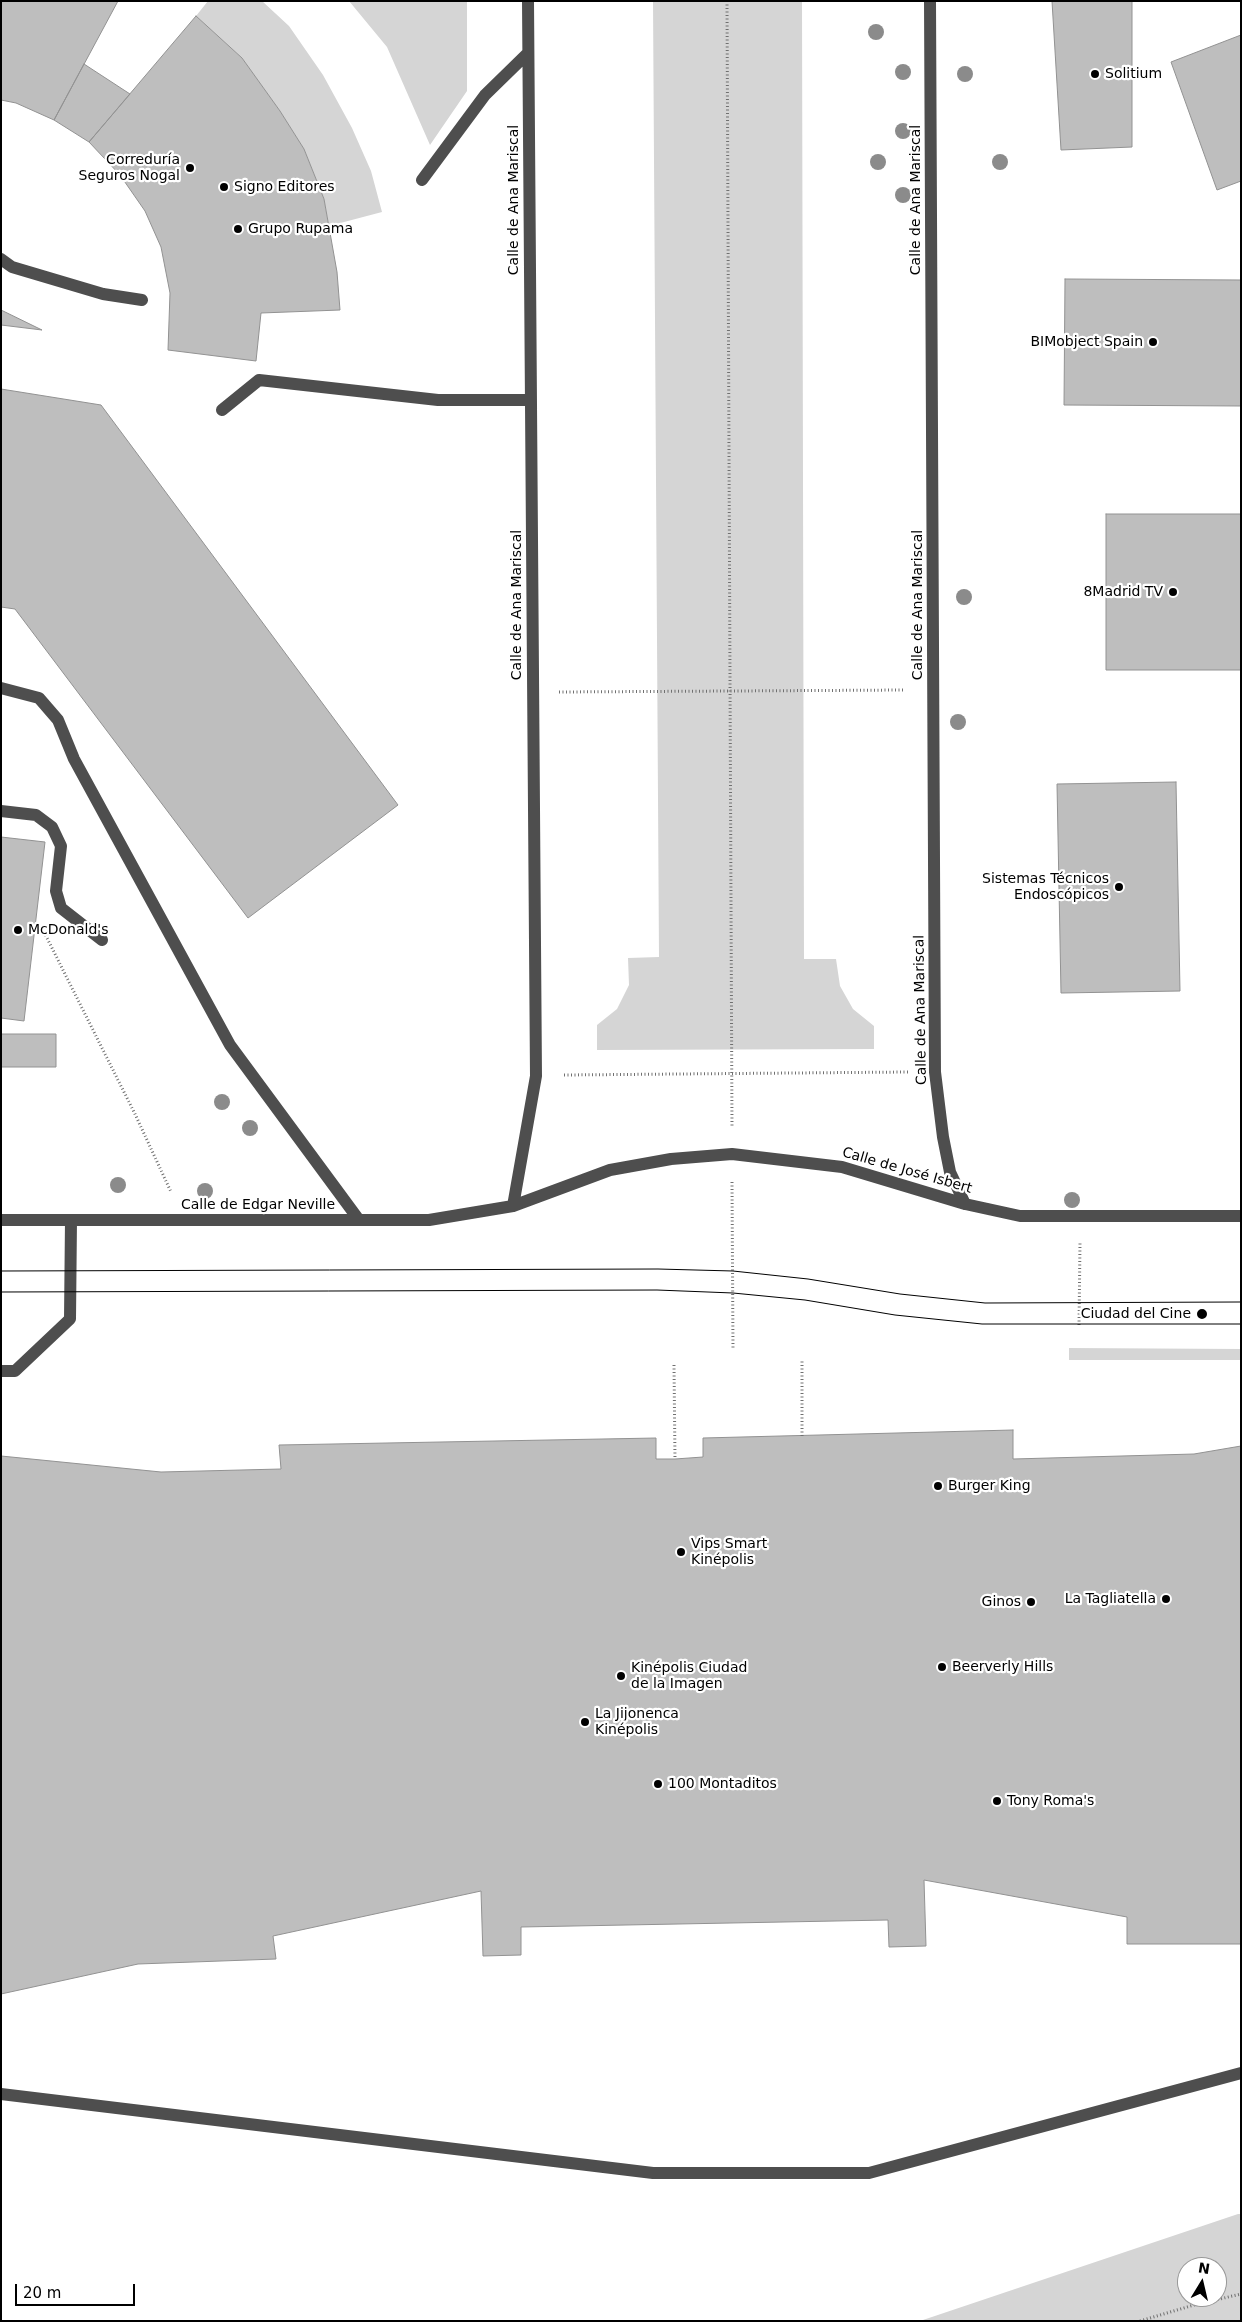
<!DOCTYPE html>
<meta charset="utf-8">
<style>
body{margin:0}
#map{position:relative;width:1242px;height:2322px;overflow:hidden;background:#fff;font-family:"DejaVu Sans",sans-serif}
canvas{display:block}
.frame{position:absolute;inset:0;border:2px solid #000;pointer-events:none}
.north{position:absolute;left:1177px;top:2257px;width:50px;height:50px;box-sizing:border-box;background:#fff;border:1px solid #999;border-radius:50%;rotate:9deg;font-size:14px;font-weight:700;line-height:20px;text-align:center;color:#000}
.north::after{content:'';display:block;margin:auto;width:18px;height:22px;background:#000;clip-path:polygon(50% 0,100% 100%,50% 72%,0 100%)}
.scale{position:absolute;left:15px;top:2284px;width:120px;height:22px;box-sizing:border-box;border:2px solid #000;border-top:0;padding-left:6px;font-size:15px;line-height:18px;white-space:nowrap;color:#000;-webkit-text-stroke:4px #fff;paint-order:stroke}
</style>
<div id="map">
<canvas width="1242" height="2322"></canvas>
<div class="frame"></div>
<div class="north">N</div>
<div class="scale">20 m</div>
</div>
<script>
const context = document.querySelector('canvas').getContext('2d');
context.lineJoin = 'round';
function paint(path, color) {
  context.fillStyle = color;
  context.fill(path, 'evenodd');
}
function shape(rows) {
  const path = new Path2D();
  for (const r of rows) {
    path.moveTo(r[0], r[1]);
    for (let i = 2; i < r.length; i += 2) path.lineTo(r[i], r[i + 1]);
  }
  return path;
}
function strokePath(path, color, width, dash) {
  context.strokeStyle = color;
  context.lineWidth = width;
  context.lineCap = dash ? 'butt' : 'round';
  context.setLineDash(dash || []);
  context.stroke(path);
}
function label(font, color, halo, rows, align = 'center') {
  context.font = font + ' "DejaVu Sans",sans-serif';
  context.lineWidth = 4.5;
  context.setLineDash([]);
  context.textBaseline = 'middle';
  context.strokeStyle = halo;
  context.fillStyle = color;
  for (const [text, x, y, turn = 0] of rows) {
    context.save();
    context.translate(x, y);
    context.rotate((+turn || 0) * Math.PI / 180);
    context.textAlign = isNaN(turn) ? turn : align;
    if (halo) context.strokeText(text, 0, 0);
    context.fillText(text, 0, 0);
    context.restore();
  }
}
const green = shape([
 [208,1,262,1,289,26,323,75,352,128,371,171,382,212,329,226,324,199,304,149,280,111,242,58,196,16],
 [349,1,467,1,467,91,430,145,387,47],
 [653,1,802,1,804,959,836,959,840,986,853,1009,874,1026,874,1049,597,1050,597,1025,617,1009,629,985,628,958,659,957],
 [1069,1348,1241,1349,1241,1360,1069,1360],
 [1238,2214,1241,2214,1241,2321,920,2321],
 [1187,2267,1217,2267,1217,2297,1187,2297]
]);
const building = shape([
 [1,1,118,1,54,120,16,103,1,100,1,1],
 [1052,1,1132,1,1132,147,1061,150,1052,1],
 [196,16,242,58,280,111,304,149,324,199,337,272,340,310,261,313,256,361,168,350,170,293,161,247,145,211,120,175,89,142,196,16],
 [1241,35,1241,181,1217,190,1171,62,1241,35],
 [84,64,130,94,89,142,54,120,84,64],
 [1065,279,1241,280,1241,406,1064,405,1065,279],
 [1,310,42,330,1,325,1,310],
 [1,389,101,405,398,805,248,918,15,609,1,607,1,389],
 [1106,514,1241,514,1241,670,1106,670,1106,514],
 [1176,782,1180,991,1061,993,1057,784,1176,782],
 [1,837,45,842,24,1021,1,1018,1,837],
 [1,1034,56,1034,56,1067,1,1067,1,1034],
 [1013,1430,1013,1459,1194,1454,1241,1446,1241,1944,1127,1944,1127,1917,924,1880,926,1946,889,1947,888,1920,521,1927,521,1955,483,1956,481,1891,273,1936,276,1959,138,1964,1,1994,1,1456,161,1472,281,1469,279,1445,656,1438,656,1459,675,1459,703,1457,703,1438,1013,1430]
]);
const path = shape([
 [727,1,732,1128],
 [559,692,905,690],
 [44,932,135,1114,171,1192],
 [564,1075,908,1072],
 [732,1182,733,1350],
 [1079,1325,1080,1243],
 [674,1365,675,1459],
 [802,1436,802,1360],
 [1140,2321,1194,2305,1241,2294]
]);
const minor = shape([
 [930,1,935,1072,943,1137,950,1172,965,1204],
 [422,180,485,95,528,53],
 [1,259,12,267,103,294,142,300],
 [222,410,259,380,438,400,531,400],
 [1,688,39,698,58,720,74,759,230,1045,359,1220],
 [1,811,36,815,52,827,61,846,56,891,61,908,102,940],
 [513,1206,536,1076,528,1],
 [1,1220,429,1220,513,1206,610,1170,671,1159,732,1154,842,1167,965,1204,1020,1216,1241,1216],
 [1,1371,15,1371,70,1319,71,1220],
 [1,2094,653,2173,869,2173,1241,2073]
]);
const tram = shape([
 [1,1271,658,1269,733,1271,808,1279,900,1294,985,1303,1241,1302],
 [1,1292,657,1290,733,1293,805,1300,895,1315,982,1324,1241,1324]
]);
const trees = [
 [876,32],
 [903,72],
 [965,74],
 [903,131],
 [878,162],
 [1000,162],
 [903,195],
 [964,597],
 [958,722],
 [222,1102],
 [250,1128],
 [118,1185],
 [205,1191],
 [1072,1200]
];
const markers = [
 [1095,74,5,"#000"],
 [190,168,5,"#000"],
 [224,187,5,"#000"],
 [238,229,5,"#000"],
 [1153,342,5,"#000"],
 [1173,592,5,"#000"],
 [1119,887,5,"#000"],
 [18,930,5,"#000"],
 [1202,1314,6,"#000"],
 [938,1486,5,"#000"],
 [681,1552,5,"#000"],
 [1166,1599,5,"#000"],
 [1031,1602,5,"#000"],
 [942,1667,5,"#000"],
 [621,1676,5,"#000"],
 [585,1722,5,"#000"],
 [658,1784,5,"#000"],
 [997,1801,5,"#000"]
];
const poiNames = [
 ["Solitium",1105,74],
 ["Correduría",180,160,"right"],
 ["Seguros Nogal",180,176,"right"],
 ["Signo Editores",234,187],
 ["Grupo Rupama",248,229],
 ["BIMobject Spain",1143,342,"right"],
 ["8Madrid TV",1163,592,"right"],
 ["Sistemas Técnicos",1109,879,"right"],
 ["Endoscópicos",1109,895,"right"],
 ["McDonald's",28,930],
 ["Ciudad del Cine",1191,1314,"right"],
 ["Burger King",948,1486],
 ["Vips Smart",691,1544],
 ["Kinépolis",691,1560],
 ["La Tagliatella",1156,1599,"right"],
 ["Ginos",1021,1602,"right"],
 ["Beerverly Hills",952,1667],
 ["Kinépolis Ciudad",631,1668],
 ["de la Imagen",631,1684],
 ["La Jijonenca",595,1714],
 ["Kinépolis",595,1730],
 ["100 Montaditos",668,1784],
 ["Tony Roma's",1007,1801]
];
const streetNames = [
 ["Calle de Ana Mariscal",514,200,-90],
 ["Calle de Ana Mariscal",916,200,-90],
 ["Calle de Ana Mariscal",517,605,-90],
 ["Calle de Ana Mariscal",918,605,-90],
 ["Calle de Ana Mariscal",921,1010,-91],
 ["Calle de José Isbert",907,1171,16],
 ["Calle de Edgar Neville",258,1205]
];
paint(green, '#d5d5d5');
paint(building, '#bebebe');
strokePath(building, '#929292', 1);
strokePath(path, '#707070', 3, [1, 2.5]);
strokePath(minor, '#4e4e4e', 12);
strokePath(tram, '#000', 1);
context.fillStyle = '#8b8b8b';
for (const [x, y] of trees) {
  context.beginPath();
  context.arc(x, y, 8, 0, 2 * Math.PI);
  context.fill();
}
for (const [x, y, r, color] of markers) {
  const dot = new Path2D();
  dot.arc(x, y, r, 0, 2 * Math.PI);
  context.fillStyle = color;
  context.fill(dot);
  strokePath(dot, '#fff', 2);
}
label('14px', '#000', '#fff', poiNames, 'left');
label('14px', '#000', '#fff', streetNames);
</script>
